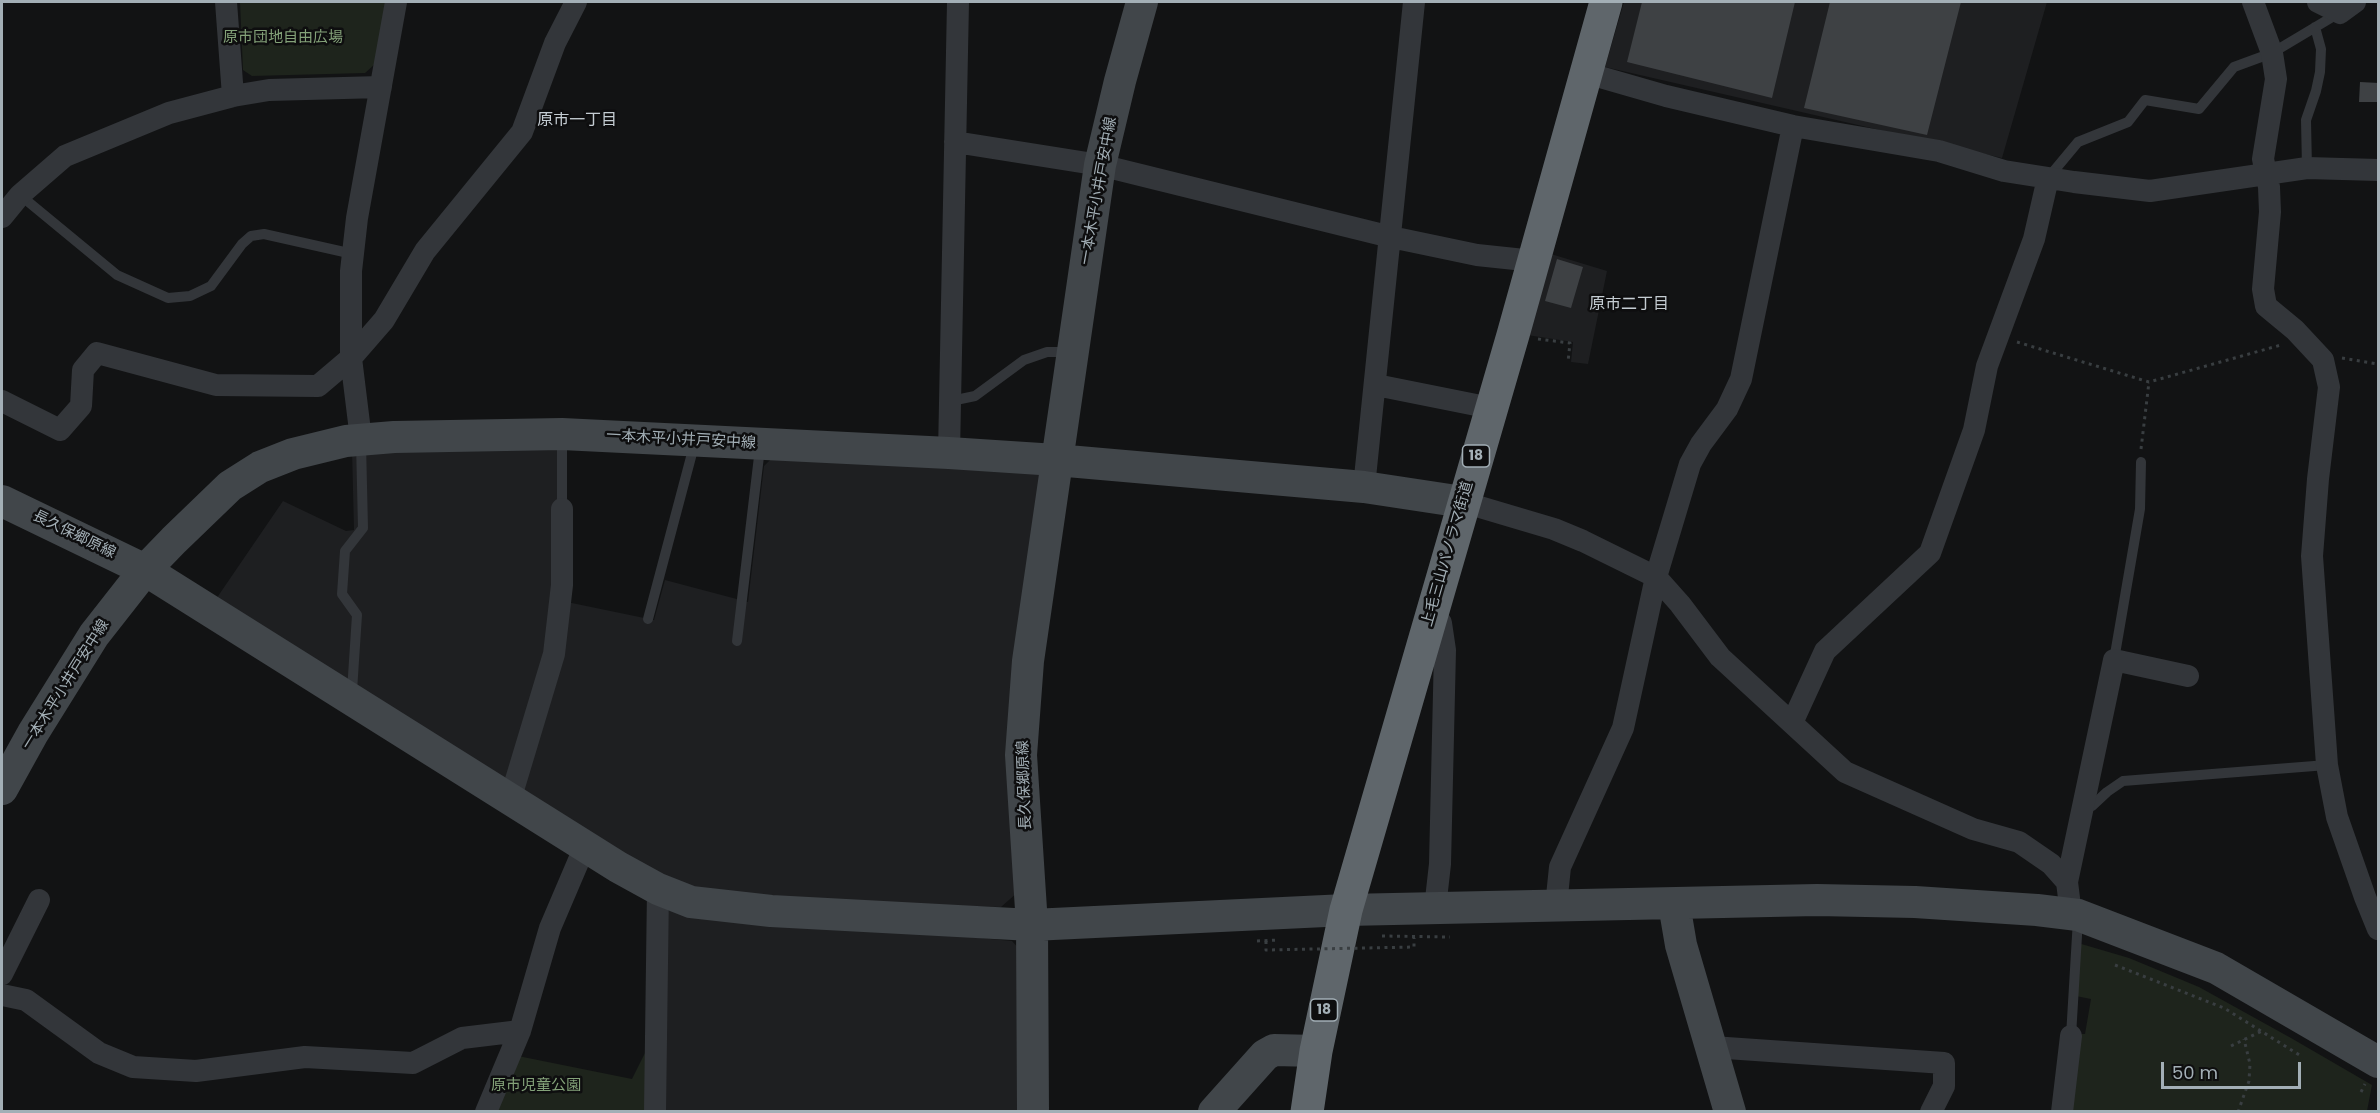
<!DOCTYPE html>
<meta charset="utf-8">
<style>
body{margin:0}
#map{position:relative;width:2380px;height:1113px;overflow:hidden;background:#121314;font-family:Poppins,sans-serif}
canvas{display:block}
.frame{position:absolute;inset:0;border:3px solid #a3afb6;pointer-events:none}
.scale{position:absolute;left:2161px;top:1062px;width:140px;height:27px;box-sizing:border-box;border:3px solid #a3afb6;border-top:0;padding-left:8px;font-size:18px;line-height:21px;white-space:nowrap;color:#a3afb6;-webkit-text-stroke:4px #0e0e0f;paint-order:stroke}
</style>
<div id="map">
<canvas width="2380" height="1113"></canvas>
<div class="frame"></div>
<div class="scale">50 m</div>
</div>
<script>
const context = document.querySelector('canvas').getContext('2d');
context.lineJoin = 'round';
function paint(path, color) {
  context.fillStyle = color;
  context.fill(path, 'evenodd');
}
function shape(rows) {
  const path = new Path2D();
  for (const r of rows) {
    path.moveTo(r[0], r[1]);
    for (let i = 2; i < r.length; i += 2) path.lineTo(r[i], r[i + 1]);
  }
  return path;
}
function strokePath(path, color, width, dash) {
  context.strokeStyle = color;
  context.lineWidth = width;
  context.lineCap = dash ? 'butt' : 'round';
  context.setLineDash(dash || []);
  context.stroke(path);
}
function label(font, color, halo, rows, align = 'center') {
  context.font = font + ' Poppins,"Noto Sans JP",sans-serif';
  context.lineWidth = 5;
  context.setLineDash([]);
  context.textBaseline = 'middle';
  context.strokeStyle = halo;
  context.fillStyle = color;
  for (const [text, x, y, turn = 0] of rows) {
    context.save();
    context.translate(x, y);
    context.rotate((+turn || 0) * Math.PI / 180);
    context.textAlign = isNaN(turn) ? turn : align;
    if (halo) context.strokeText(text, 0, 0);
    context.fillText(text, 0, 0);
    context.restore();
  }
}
const built = shape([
 [1624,2,2047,2,2002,158,1605,67],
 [1551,254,1607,271,1588,364,1571,362,1573,342,1527,335],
 [559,443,554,618,509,787,214,602,283,501,346,531,354,530,352,450],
 [776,454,1046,472,1018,892,1001,907,772,901,692,894,520,793,567,602,654,620,665,580,748,602,764,466],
 [677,909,1012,941,1022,952,1020,1111,665,1112,665,912]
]);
const green = shape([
 [240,2,387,2,375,64,365,73,252,76,243,70],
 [2078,943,2129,958,2199,987,2291,1038,2372,1085,2367,1111,2069,1112,2078,1034,2085,1034,2091,999,2076,996],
 [649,1045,648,1111,504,1112,495,1109,518,1056,632,1079]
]);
const building = shape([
 [1642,2,1795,2,1772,98,1627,62],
 [1830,2,1961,2,1927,135,1804,108],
 [2360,82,2379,83,2379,102,2359,102],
 [1557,259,1583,267,1571,308,1545,301]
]);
const path = shape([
 [1538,339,1570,343,1568,362],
 [2017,342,2149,382,2281,345],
 [2342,358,2378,364],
 [2141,449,2149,382],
 [1382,936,1450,937],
 [1257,941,1278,940],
 [2115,965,2224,1008,2301,1056],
 [2231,1046,2262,1031],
 [2361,1092,2365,1084],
 [2238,1112,2249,1081,2250,1064,2244,1039]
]);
const lane = shape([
 [2307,168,2306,120,2316,91,2320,72,2321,49,2315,27],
 [2048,178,2078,142,2128,122,2145,100,2199,109,2234,67,2272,53,2339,13],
 [20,195,117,275,168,298,190,296,211,286,242,244,251,236,264,234,353,254],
 [951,401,975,396,1024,360,1047,352,1072,352],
 [562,438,562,509],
 [648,619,695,442],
 [737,641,760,448],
 [2114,660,2140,509,2141,462],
 [350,695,352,691,357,615,342,594,345,551,363,528,361,443],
 [2085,807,2092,806,2107,792,2123,781,2327,765],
 [2071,1036,2078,919]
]);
const street = shape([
 [226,2,233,96],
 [2253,2,2272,53,2276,79,2263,159,2269,187,2270,212,2263,289,2266,306,2295,330,2323,360,2329,387,2318,479,2312,556,2327,765,2337,817,2365,897,2378,929],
 [2318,2,2340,13,2355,2],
 [1586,73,1666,96,1793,126,1939,151,2004,171,2074,182,2150,191,2307,168,2378,170],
 [955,142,1100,165,1391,237,1477,255,1534,261],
 [2,217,20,195,65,156,169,113,233,96,269,90,381,87],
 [1376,385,1491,408],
 [2,401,60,430,81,406,83,370,97,353,216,385,318,386,351,358,384,320,425,251,522,132,555,43,576,2],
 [361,439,351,358,351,271,357,218,396,2],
 [949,453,958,2],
 [1364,487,1414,2],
 [1463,502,1554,529,1583,541,1656,577,1680,604,1720,657,1845,772,1973,829,2019,842,2051,864,2067,882,2071,914],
 [1429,621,1441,623,1445,650,1440,864,1435,908],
 [1792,723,1825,651,1930,553,1974,430,1987,366,2034,239,2048,178],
 [510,800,554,654,562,585,562,509],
 [2067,882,2114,660,2188,676],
 [1556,906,1560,867,1623,728,1656,577,1690,464,1701,444,1727,409,1741,379,1793,126],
 [2,974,39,900],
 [2,995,26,1000,99,1053,133,1067,196,1071,305,1057,413,1063,462,1038,520,1031],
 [1712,1047,1944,1063,1944,1086,1931,1112],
 [486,1112,520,1031,550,928,585,846],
 [655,1112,658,889],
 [2062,1112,2071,1036]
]);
const secondary = shape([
 [2,501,145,570,618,867,658,889,691,902,771,911,1032,925,1346,910,1817,900,1915,902,2037,910,2078,915,2216,968,2378,1062],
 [2,789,33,733,94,635,145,570,174,540,230,486,260,467,293,454,346,441,394,437,562,434,949,453,1056,460,1364,487,1463,502],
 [1674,904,1681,945,1730,1112],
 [1033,1112,1032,925,1021,755,1028,661,1100,165,1120,81,1142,2],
 [1214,1112,1265,1055,1274,1050,1316,1051]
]);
const highway = shape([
 [1307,1112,1316,1051,1346,910,1513,335,1606,2]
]);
const pathBridge = shape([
 [1266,941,1266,950,1414,947,1414,938]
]);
const shields = [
 [1476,456,27],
 [1324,1010,27]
];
const shieldNames = [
 ["18",1476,456],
 ["18",1324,1010]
];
const parkNames = [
 ["原市団地自由広場",283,38],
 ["原市児童公園",536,1086]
];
const streetNames = [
 ["一本木平小井戸安中線",1099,191,-80],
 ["一本木平小井戸安中線",681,440,3],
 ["長久保郷原線",74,535,26],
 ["上毛三山パノラマ街道",1448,554,-74],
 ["一本木平小井戸安中線",66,685,-58],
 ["長久保郷原線",1025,785,-92]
];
const neighbourhoodNames = [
 ["原市一丁目",577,121],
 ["原市二丁目",1629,305]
];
paint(built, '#1e1f21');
paint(green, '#1e241c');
paint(building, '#3e4144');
strokePath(path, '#393e41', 3, [3, 4.5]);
strokePath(lane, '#33363a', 10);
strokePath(street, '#33363a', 22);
strokePath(secondary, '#41464a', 32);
strokePath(highway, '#5f666b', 33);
strokePath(pathBridge, '#393e41', 3, [3, 4.5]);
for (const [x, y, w] of shields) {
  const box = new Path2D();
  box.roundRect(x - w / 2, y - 11, w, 22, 4.5);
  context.fillStyle = '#0e0e0f';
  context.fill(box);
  strokePath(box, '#a3afb6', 1.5);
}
label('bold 14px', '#a3afb6', null, shieldNames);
label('15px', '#84a279', '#0e0e0f', parkNames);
label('15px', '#a3afb6', '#0e0e0f', streetNames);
label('16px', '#c4ccd2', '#0e0e0f', neighbourhoodNames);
</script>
